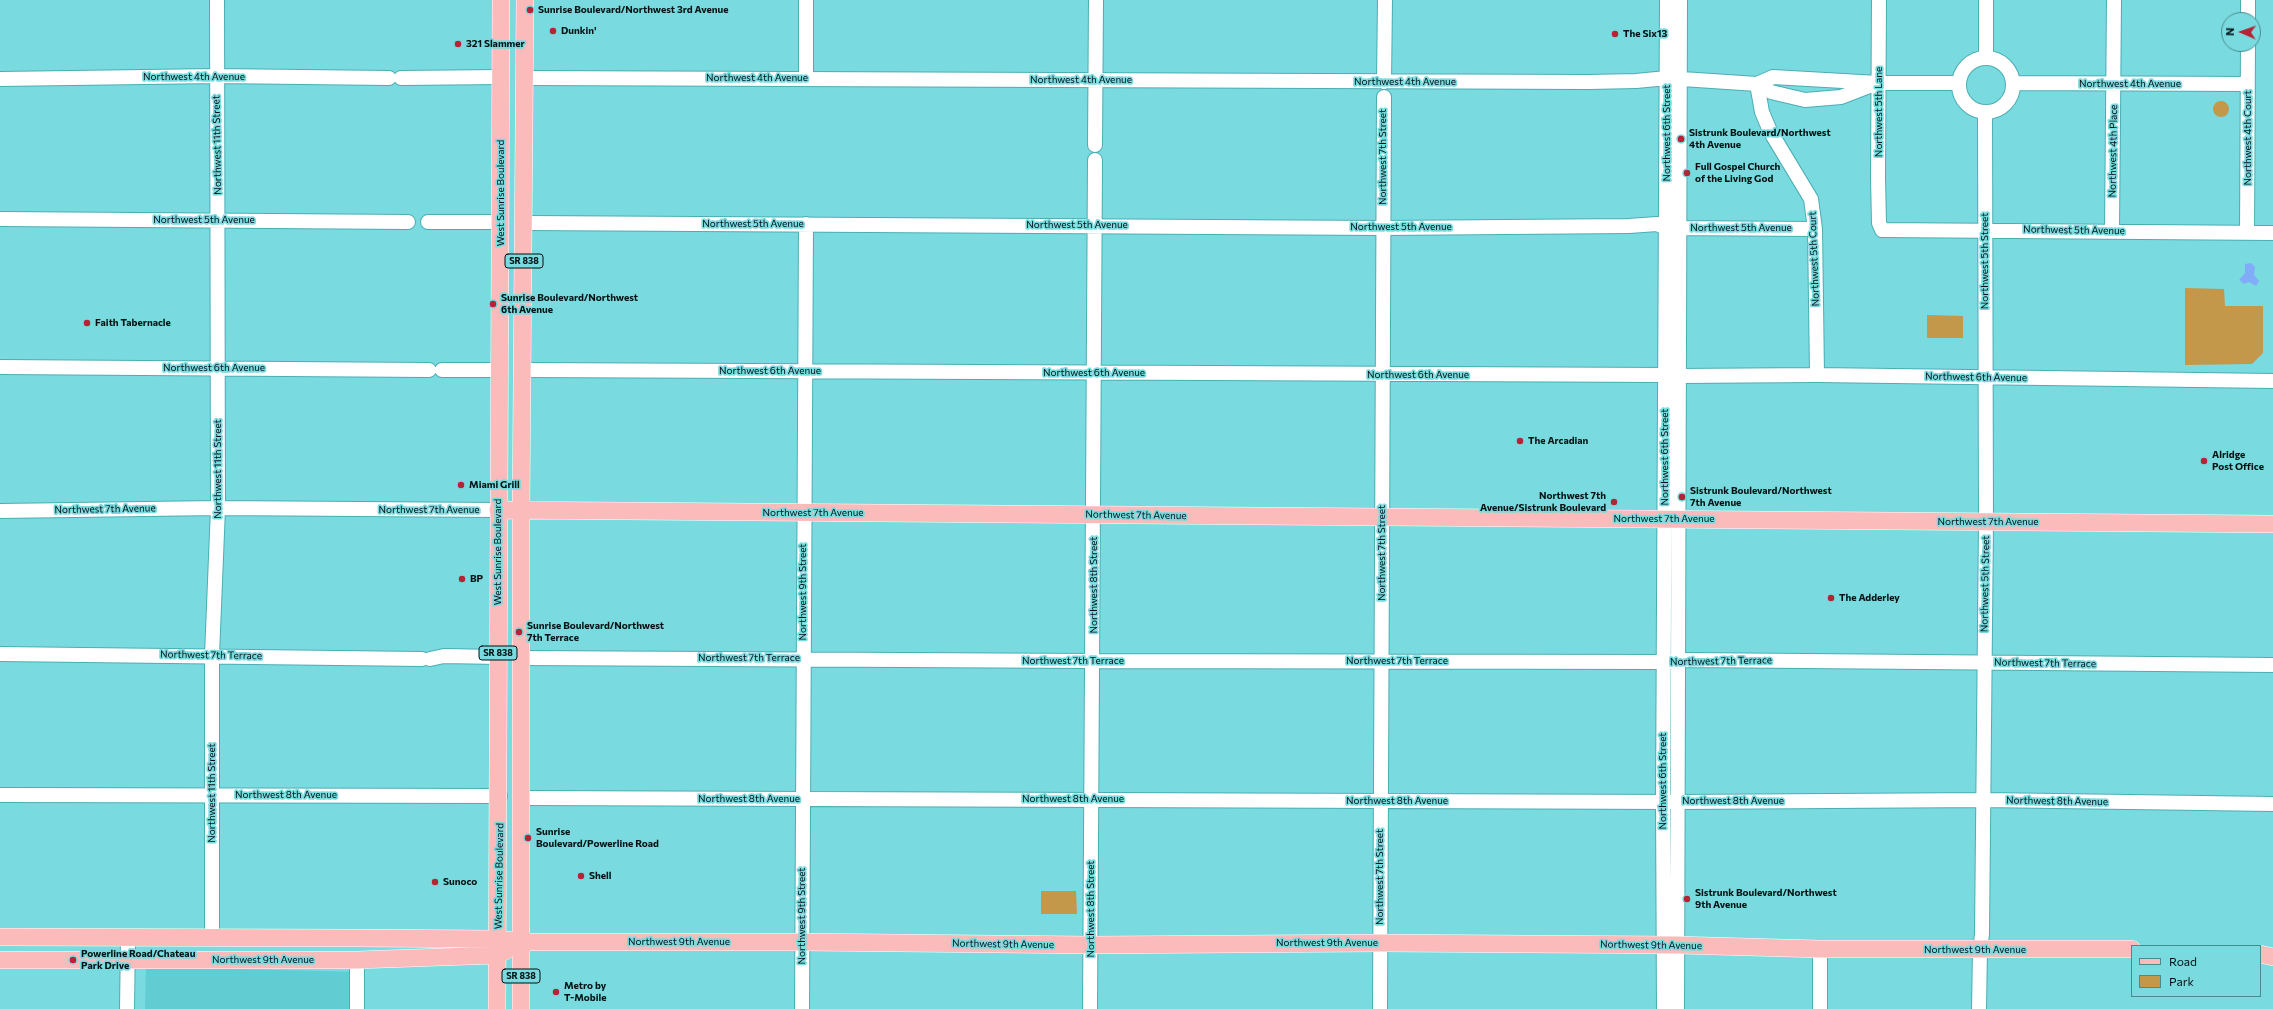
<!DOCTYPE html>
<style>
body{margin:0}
#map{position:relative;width:2273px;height:1009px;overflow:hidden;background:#79dadf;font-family:Commissioner,sans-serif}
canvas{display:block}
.legend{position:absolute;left:2131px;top:945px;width:130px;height:52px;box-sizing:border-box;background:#79dadf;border:1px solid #498a8d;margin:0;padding:5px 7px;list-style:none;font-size:12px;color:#001112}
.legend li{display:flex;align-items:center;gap:8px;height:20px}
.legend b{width:20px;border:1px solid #498a8d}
.north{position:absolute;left:2221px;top:12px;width:40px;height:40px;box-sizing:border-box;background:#79dadf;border:1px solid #498a8d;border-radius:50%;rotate:272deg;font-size:11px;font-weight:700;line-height:16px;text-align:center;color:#001112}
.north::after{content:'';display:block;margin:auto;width:14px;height:18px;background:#b52335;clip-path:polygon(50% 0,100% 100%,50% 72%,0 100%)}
</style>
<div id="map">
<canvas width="2273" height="1009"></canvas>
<ul class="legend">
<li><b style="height:5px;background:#fbbbbb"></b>Road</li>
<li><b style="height:11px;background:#c3984a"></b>Park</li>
</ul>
<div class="north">N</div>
</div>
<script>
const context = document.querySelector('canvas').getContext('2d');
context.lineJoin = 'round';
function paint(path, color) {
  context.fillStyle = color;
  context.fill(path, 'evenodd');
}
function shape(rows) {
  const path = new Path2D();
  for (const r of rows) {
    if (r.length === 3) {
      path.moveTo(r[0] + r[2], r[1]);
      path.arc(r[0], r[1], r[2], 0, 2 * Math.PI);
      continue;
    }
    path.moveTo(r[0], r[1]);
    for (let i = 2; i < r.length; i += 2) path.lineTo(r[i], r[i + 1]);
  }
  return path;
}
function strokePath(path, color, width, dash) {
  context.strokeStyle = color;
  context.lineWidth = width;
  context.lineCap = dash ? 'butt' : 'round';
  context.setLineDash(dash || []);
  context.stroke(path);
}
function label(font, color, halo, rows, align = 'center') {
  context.font = font + ' Commissioner,sans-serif';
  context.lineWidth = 3.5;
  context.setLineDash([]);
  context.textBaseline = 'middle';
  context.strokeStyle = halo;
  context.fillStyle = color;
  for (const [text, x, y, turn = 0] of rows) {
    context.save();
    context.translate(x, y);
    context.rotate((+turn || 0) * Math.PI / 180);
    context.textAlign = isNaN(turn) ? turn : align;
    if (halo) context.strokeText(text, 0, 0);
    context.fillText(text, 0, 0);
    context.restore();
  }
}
const built = shape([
 [146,967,365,972,365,1009,145,1009]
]);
const green = shape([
 [2221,109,8],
 [2185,288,2224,289,2225,306,2263,306,2263,353,2252,364,2185,365],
 [1927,315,1963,316,1963,338,1927,338],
 [1041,891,1076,891,1077,914,1041,914]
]);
const water = shape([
 [2251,263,2255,267,2254,275,2259,281,2256,286,2249,282,2244,284,2239,280,2245,273,2245,264]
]);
const minor = shape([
 [1879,0,1878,178,1879,223,1882,230,2273,233],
 [2248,20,2248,0],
 [1986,57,1986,0],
 [1986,85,27],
 [401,78,500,77],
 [525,78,1589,82,1636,81,1667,78,1757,84,1773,77,1878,83,1958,83],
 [0,79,216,76,389,78],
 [806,79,806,0],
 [1384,82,1385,0],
 [2013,83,2248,84],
 [1757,84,1762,112,1770,131,1811,199,1815,229,1817,375],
 [1757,84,1771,92,1805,100,1841,97,1872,85],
 [1095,145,1096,0],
 [0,219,408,222],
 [428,222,501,222],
 [525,223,1383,228,1629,226,1657,224,1666,228,1815,229],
 [2112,231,2114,0],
 [2247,232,2248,44],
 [0,367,429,370],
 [442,370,500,370],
 [523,370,1665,375],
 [1679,376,1817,375,2273,381],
 [0,511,218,508,498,510],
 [0,654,422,659],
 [521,658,1093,661,1664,662,1687,660,2273,665],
 [430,659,444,656,498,657],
 [0,795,500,796],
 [522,798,1677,802,1983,800,2273,804],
 [212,937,212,655,218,508,217,0],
 [357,960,357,1009],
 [127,1009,128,938],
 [802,1009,806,224],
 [1090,1009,1095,160],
 [1380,1009,1384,97],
 [1664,1009,1663,802,1667,0],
 [1677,1009,1680,0],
 [1820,1009,1820,949],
 [1979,1009,1980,950,1982,934,1986,522,1985,112]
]);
const major = shape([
 [498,510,2273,524],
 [0,937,358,938,498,939,522,942,802,942,1091,945,1381,943,1677,945,1820,949,2132,949],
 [2260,954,2273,957],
 [0,960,357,960,498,955,507,950],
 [497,1009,501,0],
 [521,1009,521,510,525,0]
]);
const markers = [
 [530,10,4,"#b52335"],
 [553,31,4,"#b52335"],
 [1615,34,4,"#b52335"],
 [458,44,4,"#b52335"],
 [1681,139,4,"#b52335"],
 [1687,173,4,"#b52335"],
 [493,304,4,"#b52335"],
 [87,323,4,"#b52335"],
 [1520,441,4,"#b52335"],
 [2204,461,4,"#b52335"],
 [461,485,4,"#b52335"],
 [1682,497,4,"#b52335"],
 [1614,502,4,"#b52335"],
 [462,579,4,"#b52335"],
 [1831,598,4,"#b52335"],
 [519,632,4,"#b52335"],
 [528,838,4,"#b52335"],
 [581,876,4,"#b52335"],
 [435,882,4,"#b52335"],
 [1687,899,4,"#b52335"],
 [73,960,4,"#b52335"],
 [556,992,4,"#b52335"]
];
const shields = [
 [524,261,38],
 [498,653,38],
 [521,976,38]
];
const shieldNames = [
 ["SR 838",524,261],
 ["SR 838",498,653],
 ["SR 838",521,976]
];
const poiNames = [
 ["Sunrise Boulevard/Northwest 3rd Avenue",538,10],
 ["Dunkin'",561,31],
 ["The Six13",1623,34],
 ["321 Slammer",466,44],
 ["Sistrunk Boulevard/Northwest",1689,133],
 ["4th Avenue",1689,145],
 ["Full Gospel Church",1695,167],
 ["of the Living God",1695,179],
 ["Sunrise Boulevard/Northwest",501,298],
 ["6th Avenue",501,310],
 ["Faith Tabernacle",95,323],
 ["The Arcadian",1528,441],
 ["Alridge",2212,455],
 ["Post Office",2212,467],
 ["Miami Grill",469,485],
 ["Sistrunk Boulevard/Northwest",1690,491],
 ["7th Avenue",1690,503],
 ["Northwest 7th",1606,496,"right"],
 ["Avenue/Sistrunk Boulevard",1606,508,"right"],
 ["BP",470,579],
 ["The Adderley",1839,598],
 ["Sunrise Boulevard/Northwest",527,626],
 ["7th Terrace",527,638],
 ["Sunrise",536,832],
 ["Boulevard/Powerline Road",536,844],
 ["Shell",589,876],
 ["Sunoco",443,882],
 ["Sistrunk Boulevard/Northwest",1695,893],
 ["9th Avenue",1695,905],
 ["Powerline Road/Chateau",81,954],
 ["Park Drive",81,966],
 ["Metro by",564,986],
 ["T-Mobile",564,998]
];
const streetNames = [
 ["Northwest 4th Avenue",194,77],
 ["Northwest 4th Avenue",757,78],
 ["Northwest 4th Avenue",1081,80],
 ["Northwest 4th Avenue",1405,82],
 ["Northwest 4th Avenue",2130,84],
 ["Northwest 5th Lane",1879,112,-90],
 ["Northwest 6th Street",1667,133,-90],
 ["Northwest 4th Court",2248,138,-90],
 ["Northwest 11th Street",217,145,-91],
 ["Northwest 4th Place",2113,151,-89],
 ["Northwest 7th Street",1383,157,-90],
 ["West Sunrise Boulevard",501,193,-90],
 ["Northwest 5th Avenue",204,220],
 ["Northwest 5th Avenue",753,224],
 ["Northwest 5th Avenue",1077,225],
 ["Northwest 5th Avenue",1401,227],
 ["Northwest 5th Avenue",1741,228],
 ["Northwest 5th Avenue",2074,230,1],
 ["Northwest 5th Court",1814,259,-92],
 ["Northwest 5th Street",1985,261,-90],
 ["Northwest 6th Avenue",214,368],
 ["Northwest 6th Avenue",770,371],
 ["Northwest 6th Avenue",1094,373],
 ["Northwest 6th Avenue",1418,375],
 ["Northwest 6th Avenue",1976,377,1],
 ["Northwest 6th Street",1665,457,-90],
 ["Northwest 11th Street",218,469,-90],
 ["Northwest 7th Avenue",105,509,-1],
 ["Northwest 7th Avenue",429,510],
 ["Northwest 7th Avenue",813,513],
 ["Northwest 7th Avenue",1136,515,1],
 ["Northwest 7th Avenue",1664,519],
 ["Northwest 7th Avenue",1988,522],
 ["West Sunrise Boulevard",498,552,-90],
 ["Northwest 7th Street",1382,553,-90],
 ["Northwest 5th Street",1985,584,-89],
 ["Northwest 8th Street",1094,585,-90],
 ["Northwest 9th Street",803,592,-90],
 ["Northwest 7th Terrace",211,655,1],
 ["Northwest 7th Terrace",749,658],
 ["Northwest 7th Terrace",1073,661],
 ["Northwest 7th Terrace",1397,661],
 ["Northwest 7th Terrace",1721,661,-1],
 ["Northwest 7th Terrace",2045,663,1],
 ["Northwest 6th Street",1663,781,-90],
 ["Northwest 11th Street",212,793,-90],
 ["Northwest 8th Avenue",286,795],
 ["Northwest 8th Avenue",749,799],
 ["Northwest 8th Avenue",1073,799],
 ["Northwest 8th Avenue",1397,801],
 ["Northwest 8th Avenue",1733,801],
 ["Northwest 8th Avenue",2057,801,1],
 ["West Sunrise Boulevard",499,876,-89],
 ["Northwest 7th Street",1380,877,-90],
 ["Northwest 8th Street",1091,909,-90],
 ["Northwest 9th Street",802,916,-90],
 ["Northwest 9th Avenue",679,942],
 ["Northwest 9th Avenue",1327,943],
 ["Northwest 9th Avenue",1003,944,1],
 ["Northwest 9th Avenue",1651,945,1],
 ["Northwest 9th Avenue",1975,950],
 ["Northwest 9th Avenue",263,960]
];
paint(built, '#61ccd2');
paint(green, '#c3984a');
paint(water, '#81adf8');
strokePath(minor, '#4caeb4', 16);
strokePath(major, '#fff', 18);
strokePath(minor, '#fff', 14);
strokePath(major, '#fbbbbb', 17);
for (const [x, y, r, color] of markers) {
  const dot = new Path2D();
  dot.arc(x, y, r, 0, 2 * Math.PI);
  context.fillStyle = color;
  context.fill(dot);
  strokePath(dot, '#79dadf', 1.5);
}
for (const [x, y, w] of shields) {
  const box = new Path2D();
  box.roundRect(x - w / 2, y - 7, w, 14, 3);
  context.fillStyle = '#79dadf';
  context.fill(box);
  strokePath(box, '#001112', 1);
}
label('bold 9px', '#001112', null, shieldNames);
label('bold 10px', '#001112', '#79dadf', poiNames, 'left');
label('10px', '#001112', '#79dadf', streetNames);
</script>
